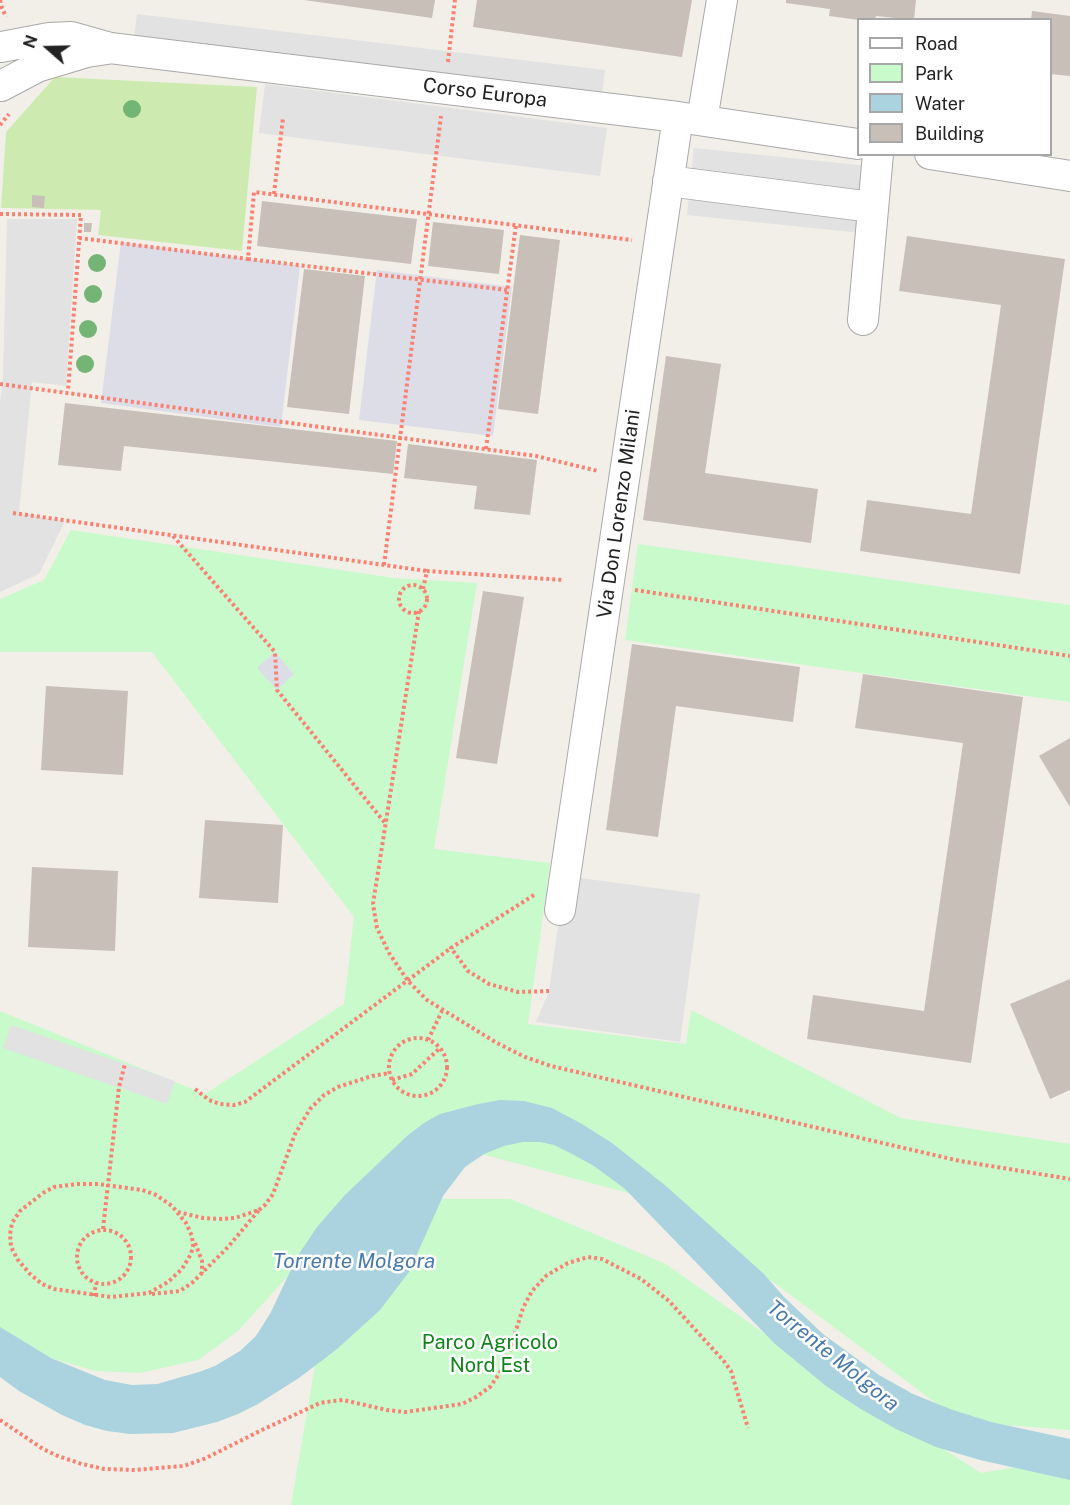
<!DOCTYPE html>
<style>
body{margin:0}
#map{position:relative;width:1070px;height:1505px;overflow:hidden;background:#f2efe9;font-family:"Public Sans",sans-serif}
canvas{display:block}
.legend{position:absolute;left:857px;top:18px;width:195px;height:138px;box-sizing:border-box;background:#fff;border:2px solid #a7a7a7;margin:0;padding:8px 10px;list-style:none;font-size:18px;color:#222}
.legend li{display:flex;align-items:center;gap:12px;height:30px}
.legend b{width:30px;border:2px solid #a7a7a7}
.north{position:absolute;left:18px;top:18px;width:60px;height:60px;-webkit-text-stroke:4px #fff;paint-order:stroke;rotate:290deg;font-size:16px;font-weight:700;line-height:24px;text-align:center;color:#222}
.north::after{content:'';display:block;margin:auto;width:21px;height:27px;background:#222;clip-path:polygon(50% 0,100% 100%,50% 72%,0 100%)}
</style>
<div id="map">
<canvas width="1070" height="1505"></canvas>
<ul class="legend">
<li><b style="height:8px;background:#fff"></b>Road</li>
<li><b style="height:16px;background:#c8facc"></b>Park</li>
<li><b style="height:16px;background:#aad3df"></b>Water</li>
<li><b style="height:16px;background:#c7bfb8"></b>Building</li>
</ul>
<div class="north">N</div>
</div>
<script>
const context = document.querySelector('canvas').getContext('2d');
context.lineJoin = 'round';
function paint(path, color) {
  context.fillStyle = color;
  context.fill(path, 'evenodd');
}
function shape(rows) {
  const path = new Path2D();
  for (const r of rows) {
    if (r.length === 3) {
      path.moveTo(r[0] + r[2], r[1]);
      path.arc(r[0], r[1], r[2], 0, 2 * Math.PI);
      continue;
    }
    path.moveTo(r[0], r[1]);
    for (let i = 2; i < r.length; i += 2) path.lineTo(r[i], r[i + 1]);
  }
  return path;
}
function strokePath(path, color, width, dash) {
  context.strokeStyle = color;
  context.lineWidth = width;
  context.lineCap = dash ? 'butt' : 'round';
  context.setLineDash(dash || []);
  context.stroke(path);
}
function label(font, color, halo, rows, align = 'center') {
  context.font = font + ' "Public Sans",sans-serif';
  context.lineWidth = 5;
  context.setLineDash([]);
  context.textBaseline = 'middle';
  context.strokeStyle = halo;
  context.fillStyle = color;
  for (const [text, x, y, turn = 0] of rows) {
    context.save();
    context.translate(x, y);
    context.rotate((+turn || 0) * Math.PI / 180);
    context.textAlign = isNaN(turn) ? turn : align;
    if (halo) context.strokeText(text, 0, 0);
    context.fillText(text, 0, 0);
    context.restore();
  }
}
const grass = shape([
 [55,77,257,87,242,251,98,235,101,210,1,208,6,132]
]);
const park = shape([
 [71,530,394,578,477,583,434,849,550,863,528,1024,686,1044,691,1010,901,1118,1070,1144,1070,1430,991,1424,944,1409,777,1285,690,1225,640,1196,466,1150,289,1275,237,1332,198,1360,140,1373,95,1371,24,1350,0,1333,0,1011,205,1094,344,1004,354,917,152,652,0,652,0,599,44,580],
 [638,544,1070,605,1070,702,625,640],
 [430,1199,511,1199,666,1264,792,1353,981,1473,1046,1462,1070,1462,1070,1505,291,1505,326,1301]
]);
const parking = shape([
 [137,14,605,70,602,94,134,38],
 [265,84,607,128,600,176,259,133],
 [694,148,868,166,861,233,687,215],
 [7,219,77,219,66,386,32,382,19,513,65,521,39,574,0,592,0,404,3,375],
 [565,876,700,894,680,1042,536,1022,549,991],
 [11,1025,175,1081,167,1104,3,1048]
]);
const plaza = shape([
 [121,242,300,266,281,427,101,403],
 [377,270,512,287,493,436,359,420],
 [275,652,294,674,277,690,257,668]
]);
const water = shape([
 [500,1100,524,1101,552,1108,582,1124,612,1143,666,1186,764,1274,784,1297,823,1334,879,1375,913,1394,950,1409,991,1422,1070,1439,1070,1480,980,1460,936,1447,896,1429,859,1408,826,1386,774,1343,625,1189,594,1166,572,1154,554,1145,540,1142,523,1142,504,1146,484,1154,465,1167,443,1196,409,1272,380,1310,337,1349,299,1378,258,1404,238,1414,217,1422,173,1433,130,1434,107,1431,85,1425,62,1415,19,1391,0,1377,0,1327,51,1358,105,1380,132,1385,157,1384,199,1372,215,1366,240,1351,256,1336,271,1312,297,1257,317,1227,345,1195,407,1136,424,1123,440,1114,478,1104]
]);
const building = shape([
 [304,0,435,0,432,18],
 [477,0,692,0,682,57,473,27],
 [786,0,916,0,914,20,876,16,875,20,859,20,829,16,830,9,786,3],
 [1032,11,1070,16,1070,76,1050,74,1050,20,1031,20],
 [32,195,45,196,44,208,32,207],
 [262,201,417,219,411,264,257,246],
 [433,222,504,230,499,274,428,266],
 [84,223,92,223,91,232,84,232],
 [520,235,560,240,538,414,498,409],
 [907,236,1065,259,1020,574,860,551,867,500,971,514,1001,305,899,291],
 [304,269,365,276,349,414,287,407],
 [666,356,721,364,705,473,818,489,811,543,643,520],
 [65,403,397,441,393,474,124,446,121,471,58,465],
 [408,444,537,460,530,515,474,509,477,486,404,478],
 [483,591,524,597,497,764,456,758],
 [632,644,800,667,793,722,676,706,658,837,606,830],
 [863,674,1023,697,971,1063,807,1039,813,995,924,1011,963,743,855,728],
 [46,686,128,691,123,775,41,770],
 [1070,738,1070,807,1039,756],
 [205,820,283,825,278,903,199,898],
 [32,867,118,871,115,951,28,947],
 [1070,979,1070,1090,1050,1099,1010,1004]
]);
const path = shape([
 [0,0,2,8,6,17],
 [448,62,455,0],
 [0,125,9,114],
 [274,194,283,118],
 [0,214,81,215,68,391],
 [79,238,248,259,254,192,632,240],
 [248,259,507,290],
 [0,384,536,456,598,471],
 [486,449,516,225],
 [13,513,427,571],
 [173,536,275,652,277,690,385,823],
 [384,565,441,116],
 [413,599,14],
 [423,589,427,571,564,580],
 [635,590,1070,656],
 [419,611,373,904,377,928,389,953,408,981,427,1000,497,1043,525,1057,551,1066,960,1161,1070,1179],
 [534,895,451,948,468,971,489,984,518,992,549,991],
 [418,1067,29],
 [428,1040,442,1011],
 [392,1080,412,1074,440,1048],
 [195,1089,209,1100,220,1104,234,1105,245,1102,451,948],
 [77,1184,98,1184,142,1190,156,1195,172,1206,186,1223,192,1236,193,1246,191,1254,182,1269,168,1282,149,1293,111,1297,54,1289,42,1284,30,1274,18,1260,11,1247,10,1234,12,1223,20,1211,43,1193,54,1187,77,1184],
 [259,1210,265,1205,273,1194,295,1134,310,1109,324,1095,338,1087,372,1076,390,1073],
 [103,1229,119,1087,125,1064],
 [104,1257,27],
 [195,1243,202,1261,202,1273],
 [152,1294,180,1291,193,1282,228,1247,259,1210,235,1218,222,1219,203,1218,178,1212],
 [94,1296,96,1283],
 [0,1420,43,1449,58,1456,82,1464,104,1469,135,1470,184,1466,206,1458,264,1429,320,1403,333,1401,343,1400,387,1410,405,1412,462,1404,476,1397,490,1387,499,1374,507,1359,523,1308,532,1291,547,1275,568,1263,588,1257,602,1259,641,1279,669,1301,723,1360,731,1371,748,1428]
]);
const minor = shape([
 [1,47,49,38,71,37,110,48,678,117,858,144],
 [1,86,37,67,87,52,107,49],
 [702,120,722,0],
 [930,154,1070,176],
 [668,181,872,207],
 [863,320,878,154],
 [560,910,678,117]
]);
const trees = [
 [132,109],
 [97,263],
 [93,294],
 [88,329],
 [85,364]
];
const streetNames = [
 ["Corso Europa",485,93,7],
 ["Via Don Lorenzo Milani",619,514,-82]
];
const parkNames = [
 ["Parco Agricolo",490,1343],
 ["Nord Est",490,1366]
];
const waterNames = [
 ["Torrente Molgora",354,1262],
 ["Torrente Molgora",833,1356,39]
];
paint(grass, '#cdebb0');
paint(park, '#c8facc');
paint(parking, '#e2e2e2');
paint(plaza, '#dddde8');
paint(water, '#aad3df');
paint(building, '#c7bfb8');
strokePath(minor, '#a9a9a9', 32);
strokePath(path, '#fa8072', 4, [3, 3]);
strokePath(minor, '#fff', 30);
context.fillStyle = '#74b475';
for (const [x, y] of trees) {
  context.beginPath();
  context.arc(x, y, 9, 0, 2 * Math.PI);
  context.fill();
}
label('20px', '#222', '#fff', streetNames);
label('20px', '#0c8416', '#fff', parkNames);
label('italic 21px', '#4a7aab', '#fff', waterNames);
</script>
